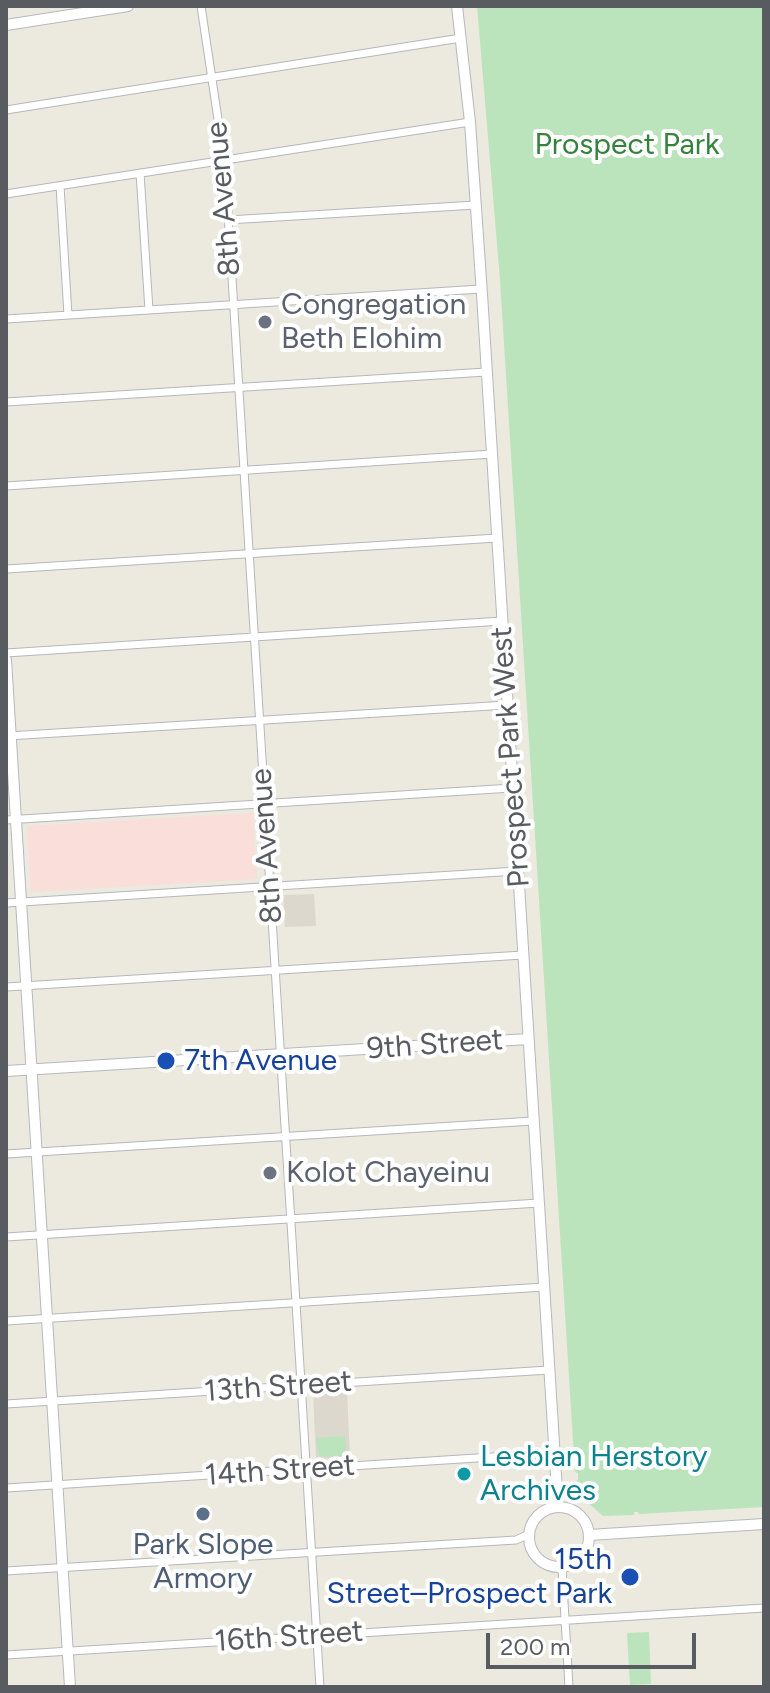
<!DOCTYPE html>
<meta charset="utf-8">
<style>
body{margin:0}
#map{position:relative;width:770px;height:1693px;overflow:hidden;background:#ece9df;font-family:Figtree,sans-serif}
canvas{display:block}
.frame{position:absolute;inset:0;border:8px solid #585c61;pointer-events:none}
.scale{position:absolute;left:486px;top:1633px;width:210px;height:36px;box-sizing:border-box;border:4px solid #585c61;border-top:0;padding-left:10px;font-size:24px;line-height:28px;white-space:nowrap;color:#585c61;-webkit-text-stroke:6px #fff;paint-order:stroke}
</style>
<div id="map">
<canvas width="770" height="1693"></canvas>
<div class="frame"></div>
<div class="scale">200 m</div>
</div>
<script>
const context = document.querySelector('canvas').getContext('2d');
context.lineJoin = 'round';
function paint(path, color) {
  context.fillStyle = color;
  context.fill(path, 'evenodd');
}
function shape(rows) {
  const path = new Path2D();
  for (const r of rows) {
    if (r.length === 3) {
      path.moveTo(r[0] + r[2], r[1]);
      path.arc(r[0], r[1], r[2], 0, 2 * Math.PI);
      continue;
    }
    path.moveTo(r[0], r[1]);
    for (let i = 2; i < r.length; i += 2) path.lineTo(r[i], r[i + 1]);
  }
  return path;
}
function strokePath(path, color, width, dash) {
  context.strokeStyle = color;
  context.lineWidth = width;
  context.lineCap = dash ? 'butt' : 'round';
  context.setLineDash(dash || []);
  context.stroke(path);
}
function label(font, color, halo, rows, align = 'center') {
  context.font = font + ' Figtree,sans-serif';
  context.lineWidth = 8;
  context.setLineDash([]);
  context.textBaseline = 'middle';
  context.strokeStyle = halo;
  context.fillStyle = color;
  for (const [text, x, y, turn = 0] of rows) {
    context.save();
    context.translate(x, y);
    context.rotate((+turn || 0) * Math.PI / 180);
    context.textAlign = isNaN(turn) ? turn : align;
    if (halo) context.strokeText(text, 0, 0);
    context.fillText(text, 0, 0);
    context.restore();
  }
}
const education = shape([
 [314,894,316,926,285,927,283,895],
 [347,1391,350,1458,316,1459,313,1393]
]);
const medical = shape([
 [253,813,257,879,31,892,27,826]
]);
const green = shape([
 [477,6,764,6,764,1507,639,1514,638,1512,634,1512,634,1515,603,1516,576,1492,575,1481,578,1480,578,1473,575,1472,500,280],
 [345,1436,346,1451,342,1456,321,1457,318,1454,316,1438],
 [649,1632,651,1684,630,1685,627,1633]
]);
const street = shape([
 [201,6,225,166,320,1687],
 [6,110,461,38],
 [140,173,149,310],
 [60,186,68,315],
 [6,194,470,122],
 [228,220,476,205],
 [6,319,481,289],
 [6,402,486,372],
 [6,486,492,454],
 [6,569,497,538],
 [6,653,502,621],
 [8,736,507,705],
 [6,820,512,788],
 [6,903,517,871],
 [6,987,523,955],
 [6,1154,533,1121],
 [6,1237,539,1203],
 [6,1321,544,1287],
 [6,1404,549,1370],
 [6,1488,555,1453],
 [562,1568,569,1687],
 [6,1571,516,1540,529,1534],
 [6,1655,764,1608]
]);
const secondary = shape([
 [457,6,470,122,482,294,557,1491,553,1507],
 [6,25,128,6],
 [6,660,70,1687],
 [6,1071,528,1039],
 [559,1537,30],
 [589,1535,764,1524]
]);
const markers = [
 [265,322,8,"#6b7280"],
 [166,1061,10,"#1a4fb4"],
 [270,1173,8,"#6b7280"],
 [464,1474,8,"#0f9aa8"],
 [203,1514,8,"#5c6f8a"],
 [630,1577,10,"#1a4fb4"]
];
const parkNames = [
 ["Prospect Park",627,145]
];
const streetNames = [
 ["8th Avenue",224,199,-95],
 ["Prospect Park West",511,757,-94],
 ["8th Avenue",267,846,-94],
 ["9th Street",435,1045,-4],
 ["13th Street",278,1387,-4],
 ["14th Street",280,1471,-4],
 ["16th Street",289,1637,-4]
];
const worshipNames = [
 ["Congregation",281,305],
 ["Beth Elohim",281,339],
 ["Kolot Chayeinu",286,1173]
];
const transitNames = [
 ["7th Avenue",184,1061],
 ["15th",612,1560,"right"],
 ["Street–Prospect Park",612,1594,"right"]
];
const cultureNames = [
 ["Lesbian Herstory",480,1457],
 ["Archives",480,1491]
];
const serviceNames = [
 ["Park Slope",203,1545],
 ["Armory",203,1579]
];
paint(education, '#dcd8ce');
paint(medical, '#fadeda');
paint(green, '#bbe4bd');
strokePath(street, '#b5b7bd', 9);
strokePath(secondary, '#b5b9bf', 12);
strokePath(street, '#fff', 7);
strokePath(secondary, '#fff', 10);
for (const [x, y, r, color] of markers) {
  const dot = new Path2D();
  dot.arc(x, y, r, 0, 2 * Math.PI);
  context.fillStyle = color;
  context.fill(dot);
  strokePath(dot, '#fff', 3);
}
label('30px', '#35833b', '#fff', parkNames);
label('30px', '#585c61', '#fff', streetNames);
label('30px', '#5b616d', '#fff', worshipNames, 'left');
label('30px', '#164399', '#fff', transitNames, 'left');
label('30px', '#0d838f', '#fff', cultureNames, 'left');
label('30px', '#4e5e75', '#fff', serviceNames);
</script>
